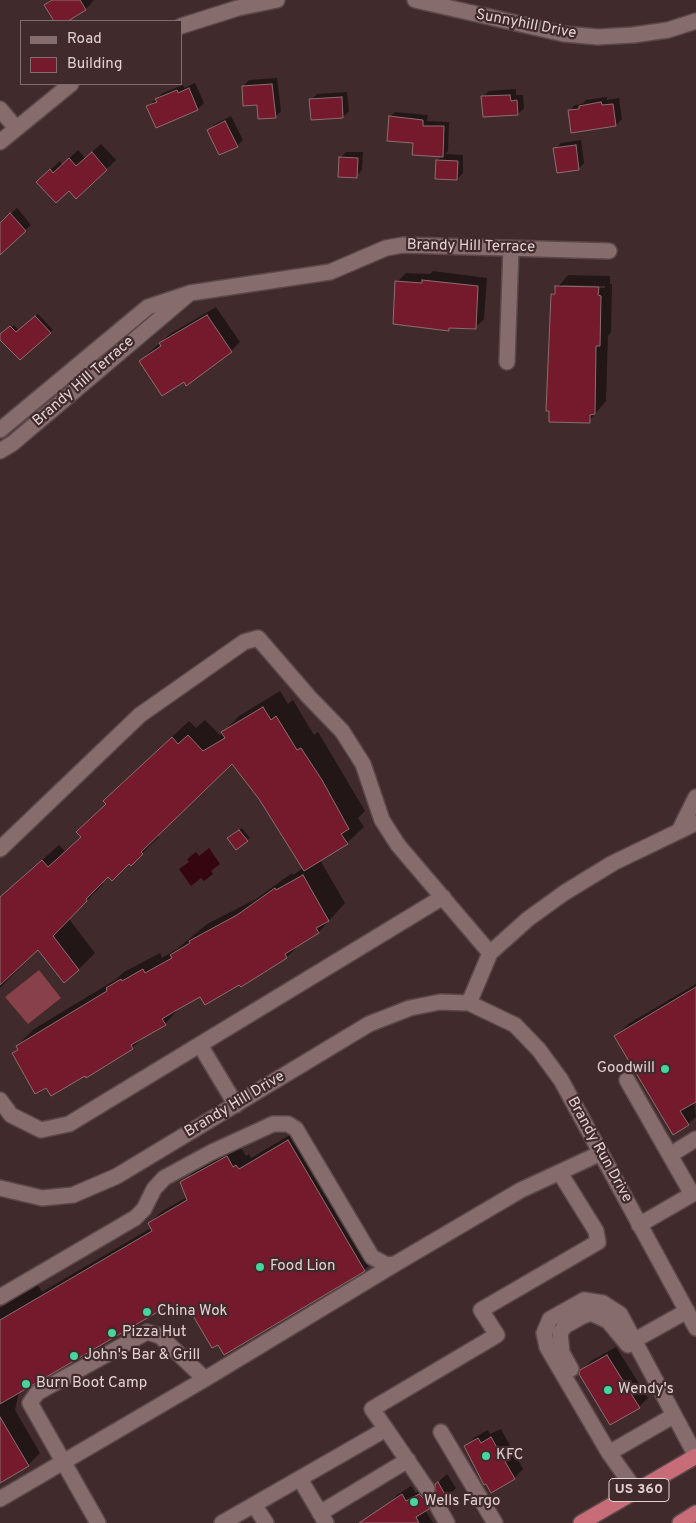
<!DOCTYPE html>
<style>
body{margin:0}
#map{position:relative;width:696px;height:1523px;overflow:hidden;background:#412a2c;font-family:Overpass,sans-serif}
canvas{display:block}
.legend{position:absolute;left:20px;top:20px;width:162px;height:65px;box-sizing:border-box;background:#412a2c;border:1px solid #816d6f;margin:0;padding:6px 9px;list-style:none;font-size:15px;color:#e2d2d3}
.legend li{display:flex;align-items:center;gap:10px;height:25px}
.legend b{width:25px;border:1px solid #816d6f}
</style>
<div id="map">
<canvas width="696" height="1523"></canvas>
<ul class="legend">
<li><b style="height:6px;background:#876c6e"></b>Road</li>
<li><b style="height:14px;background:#75192d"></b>Building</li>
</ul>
</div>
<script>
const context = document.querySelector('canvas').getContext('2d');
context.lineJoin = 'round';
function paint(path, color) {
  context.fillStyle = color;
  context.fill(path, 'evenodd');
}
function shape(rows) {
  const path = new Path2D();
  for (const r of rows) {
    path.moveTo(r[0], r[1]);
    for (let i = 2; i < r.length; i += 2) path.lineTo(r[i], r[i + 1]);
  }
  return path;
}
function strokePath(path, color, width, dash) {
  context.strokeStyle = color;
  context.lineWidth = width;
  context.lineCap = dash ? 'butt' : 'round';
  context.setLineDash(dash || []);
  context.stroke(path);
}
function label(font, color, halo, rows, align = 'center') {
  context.font = font + ' Overpass,sans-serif';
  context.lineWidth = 4.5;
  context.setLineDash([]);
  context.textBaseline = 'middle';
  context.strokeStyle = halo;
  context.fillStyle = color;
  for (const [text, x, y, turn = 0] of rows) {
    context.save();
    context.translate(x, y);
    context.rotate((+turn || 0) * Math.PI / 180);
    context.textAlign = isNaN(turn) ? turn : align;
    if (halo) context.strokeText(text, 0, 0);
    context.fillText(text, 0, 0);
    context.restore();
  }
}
const green = shape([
 [39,970,61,998,28,1024,5,997]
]);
const water = shape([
 [209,848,220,864,211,871,213,874,204,881,201,878,191,886,179,869,189,862,187,859,196,852,199,856]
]);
const shadow = shape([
 [50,0,94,0,86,9,62,21,55,21,45,5],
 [277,78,281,111,275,117,258,103,243,86,249,80],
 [195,83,204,103,198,109,148,106,163,93,183,85,184,88],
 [516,89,516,95,523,95,524,108,518,114,483,97,489,91],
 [347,92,349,111,343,117,311,100,317,94],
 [607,97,607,100,619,98,622,119,616,125,572,131,569,111,575,105,583,104,586,100],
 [395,112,428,115,427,121,449,122,448,151,445,154,463,155,463,173,457,179,437,160,442,156,414,142,390,117],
 [231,116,243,140,237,146,209,130,215,124],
 [581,140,584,163,578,169,555,149,561,143],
 [101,144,116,160,76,197,47,173,60,161,62,165,78,150,85,158],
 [346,152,363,152,362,170,356,176,340,158],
 [17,208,31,225,0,253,0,224],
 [433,271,487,278,484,319,475,328,451,326,448,330,397,282,406,273,430,274],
 [568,275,610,276,610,284,612,284,611,332,608,336,606,401,589,421,547,410,552,294],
 [562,285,605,286,605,288,562,287],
 [216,307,240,342,231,351,184,380,140,361,170,334],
 [38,314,53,330,20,358,0,338,14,325,19,331],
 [280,691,288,704,293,700,314,735,318,732,365,811,358,818,364,827,347,843,320,860,345,903,319,932,300,944,287,957,240,983,201,995,181,1006,165,1024,145,1036,132,1048,46,1086,13,1054,18,1049,17,1046,34,1029,115,980,124,972,160,953,162,958,177,949,207,924,256,899,292,873,293,875,303,868,260,798,233,762,157,835,159,837,131,864,129,863,102,882,103,884,69,919,95,953,78,970,39,948,0,988,0,898,59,845,65,851,82,836,121,785,189,721,196,728,205,720,220,735,239,716],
 [242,828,250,838,247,840,231,836],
 [696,984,696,1101,694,1102,696,1117,688,1124,616,1036,628,1024],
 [300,1129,376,1258,364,1270,193,1313,166,1306,19,1392,15,1410,40,1453,28,1465,0,1482,0,1308,38,1285,42,1292,151,1228,149,1224,161,1212,187,1197,182,1183,200,1166,239,1145,246,1156,249,1154,251,1158],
 [616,1347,648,1398,639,1407,581,1371,591,1361],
 [501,1429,523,1469,514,1478,486,1482,466,1446,475,1437,488,1430,490,1434],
 [447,1474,456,1488,444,1499,438,1496,425,1510,433,1523,374,1523,397,1495,411,1486,416,1493,428,1485,436,1489,436,1484]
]);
const building = shape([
 [52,0,80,0,86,10,68,21,54,21,44,5,52,0],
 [272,84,276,118,258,119,257,105,243,106,242,86,272,84],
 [189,88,198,110,156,128,146,106,157,102,155,99,177,90,178,93,189,88],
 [510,95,511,101,517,100,518,115,483,117,481,96,510,95],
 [342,97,343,118,311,120,309,99,342,97],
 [601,102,602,105,613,104,616,126,571,133,568,110,579,109,579,106,601,102],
 [389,116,423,120,423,126,444,126,443,157,412,155,413,143,387,141,389,116],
 [225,121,238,147,219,155,207,130,225,121],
 [576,145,579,170,557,173,553,148,576,145],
 [92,152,107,170,76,199,69,191,56,203,36,182,50,169,53,173,69,158,76,166,92,152],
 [339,157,358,158,357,178,338,177,339,157],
 [436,160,458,161,457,180,435,179,436,160],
 [10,213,26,231,0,255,0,223,10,213],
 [422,280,478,286,476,329,449,328,449,331,393,324,395,281,422,283,422,280],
 [555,286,599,287,598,295,601,296,600,346,596,346,595,414,590,415,590,423,549,422,549,411,546,411,551,294,555,294,555,286],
 [207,315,232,352,186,386,184,382,162,396,139,361,161,346,159,343,207,315],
 [35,316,51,333,20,360,0,340,0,334,10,326,16,332,35,316],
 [263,707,271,720,276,716,297,750,301,748,322,780,349,829,341,834,348,844,304,871,259,799,232,764,141,852,143,854,131,866,129,864,112,881,108,877,86,899,87,901,53,936,79,970,64,983,38,950,0,985,0,897,42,860,48,867,57,859,81,837,76,832,106,804,103,801,172,737,178,744,188,735,203,751,225,738,221,732,263,707],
 [239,830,248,841,236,850,227,838,239,830],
 [303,875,329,921,316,928,319,933,285,954,287,958,241,987,239,985,205,1005,200,997,175,1011,162,1019,166,1025,131,1045,133,1049,86,1078,85,1076,51,1096,46,1088,35,1094,12,1053,18,1050,16,1046,107,991,106,988,121,979,122,981,143,969,145,973,172,958,170,955,190,943,189,941,237,915,275,888,276,890,303,875],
 [696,987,696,1102,680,1111,689,1125,673,1135,614,1036,696,987],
 [288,1140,365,1271,224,1355,218,1345,212,1348,192,1314,166,1307,0,1404,0,1320,152,1231,148,1223,187,1200,180,1182,187,1178,227,1156,233,1167,236,1165,239,1169,288,1140],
 [607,1355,640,1408,610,1425,579,1374,580,1370,607,1355],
 [0,1417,29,1466,0,1483,0,1417],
 [491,1437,515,1479,491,1493,486,1484,484,1485,464,1446,478,1438,481,1443,491,1437],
 [438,1482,447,1498,444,1500,439,1498,433,1499,430,1503,429,1509,416,1517,419,1523,359,1523,402,1494,406,1501,419,1494,423,1498,432,1497,436,1493,435,1484,438,1482]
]);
const minor = shape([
 [415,0,564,34,598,37,633,35,668,30,696,21],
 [181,26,238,8,277,0],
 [0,109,16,128],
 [0,142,71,84],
 [190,293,330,272,386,248,403,245,609,251],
 [507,362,511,248],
 [0,430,148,307,190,293,13,443,0,451],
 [679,831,696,797],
 [0,849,140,715,244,642,258,638,309,697,342,731,363,764,382,820,398,845,490,953],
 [469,1003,490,953,528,919,564,893,613,863,696,823],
 [200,1045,236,1105],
 [627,1080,692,1194],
 [0,1100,11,1115,41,1130,69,1124,443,897],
 [670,1155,696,1139],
 [0,1188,42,1198,73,1195,117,1176,369,1024,410,1008,440,1002,469,1003,515,1025,539,1050,561,1080,696,1328],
 [639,1225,696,1192],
 [0,1297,135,1218,144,1209,154,1189,164,1178,212,1152,273,1124,288,1124,296,1129,372,1257,387,1265,395,1264,521,1190,601,1153],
 [635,1340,687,1311],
 [571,1369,562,1353,560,1333,565,1326,583,1316,591,1313,608,1321,628,1345],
 [386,1429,427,1489],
 [441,1432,495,1523],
 [609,1453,673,1416],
 [300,1479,326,1523],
 [636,1491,609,1453,547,1347,544,1333,550,1319,584,1300,603,1303,620,1314,696,1456],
 [0,1499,205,1379,395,1264],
 [254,1505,266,1523],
 [438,1507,447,1523],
 [320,1513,408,1460],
 [98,1523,30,1403,37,1393,147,1332,160,1336,205,1379],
 [222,1523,386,1429,372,1409,497,1335,481,1310,598,1242,596,1231,560,1173]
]);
const highway = shape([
 [581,1523,696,1456],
 [680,1523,696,1513]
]);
const markers = [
 [665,1069,5,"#47d49e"],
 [260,1267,5,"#47d49e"],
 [147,1312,5,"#47d49e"],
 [112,1333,5,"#47d49e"],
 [74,1356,5,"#47d49e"],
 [26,1384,5,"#47d49e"],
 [608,1390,5,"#47d49e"],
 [486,1456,5,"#47d49e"],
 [414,1502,5,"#47d49e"]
];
const shields = [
 [639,1490,60]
];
const shieldNames = [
 ["US 360",639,1490]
];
const streetNames = [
 ["Sunnyhill Drive",526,25,11],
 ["Brandy Hill Terrace",471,247,1],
 ["Brandy Hill Terrace",84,382,-41],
 ["Brandy Hill Drive",235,1105,-31],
 ["Brandy Run Drive",599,1150,61]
];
const poiNames = [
 ["Goodwill",655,1069,"right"],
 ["Food Lion",270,1267],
 ["China Wok",157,1312],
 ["Pizza Hut",122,1333],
 ["John's Bar & Grill",84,1356],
 ["Burn Boot Camp",36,1384],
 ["Wendy's",618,1390],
 ["KFC",496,1456],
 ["Wells Fargo",424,1502]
];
paint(green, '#88404a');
paint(water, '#360610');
paint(shadow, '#0007');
paint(building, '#75192d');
strokePath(building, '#8a6f71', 1);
strokePath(minor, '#5b484a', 18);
strokePath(highway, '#5b484a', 18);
strokePath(minor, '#876c6e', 15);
strokePath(highway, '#c86c77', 15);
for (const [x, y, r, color] of markers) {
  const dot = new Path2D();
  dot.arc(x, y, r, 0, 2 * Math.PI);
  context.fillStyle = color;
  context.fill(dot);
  strokePath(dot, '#412a2c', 2);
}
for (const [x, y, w] of shields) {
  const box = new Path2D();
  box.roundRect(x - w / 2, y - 11.5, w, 23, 4);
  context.fillStyle = '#412a2c';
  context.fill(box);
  strokePath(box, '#e2d2d3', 1);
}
label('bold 14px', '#e2d2d3', null, shieldNames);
label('15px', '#e2d2d3', '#412a2c', streetNames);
label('15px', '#e2d2d3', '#412a2c', poiNames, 'left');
</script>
